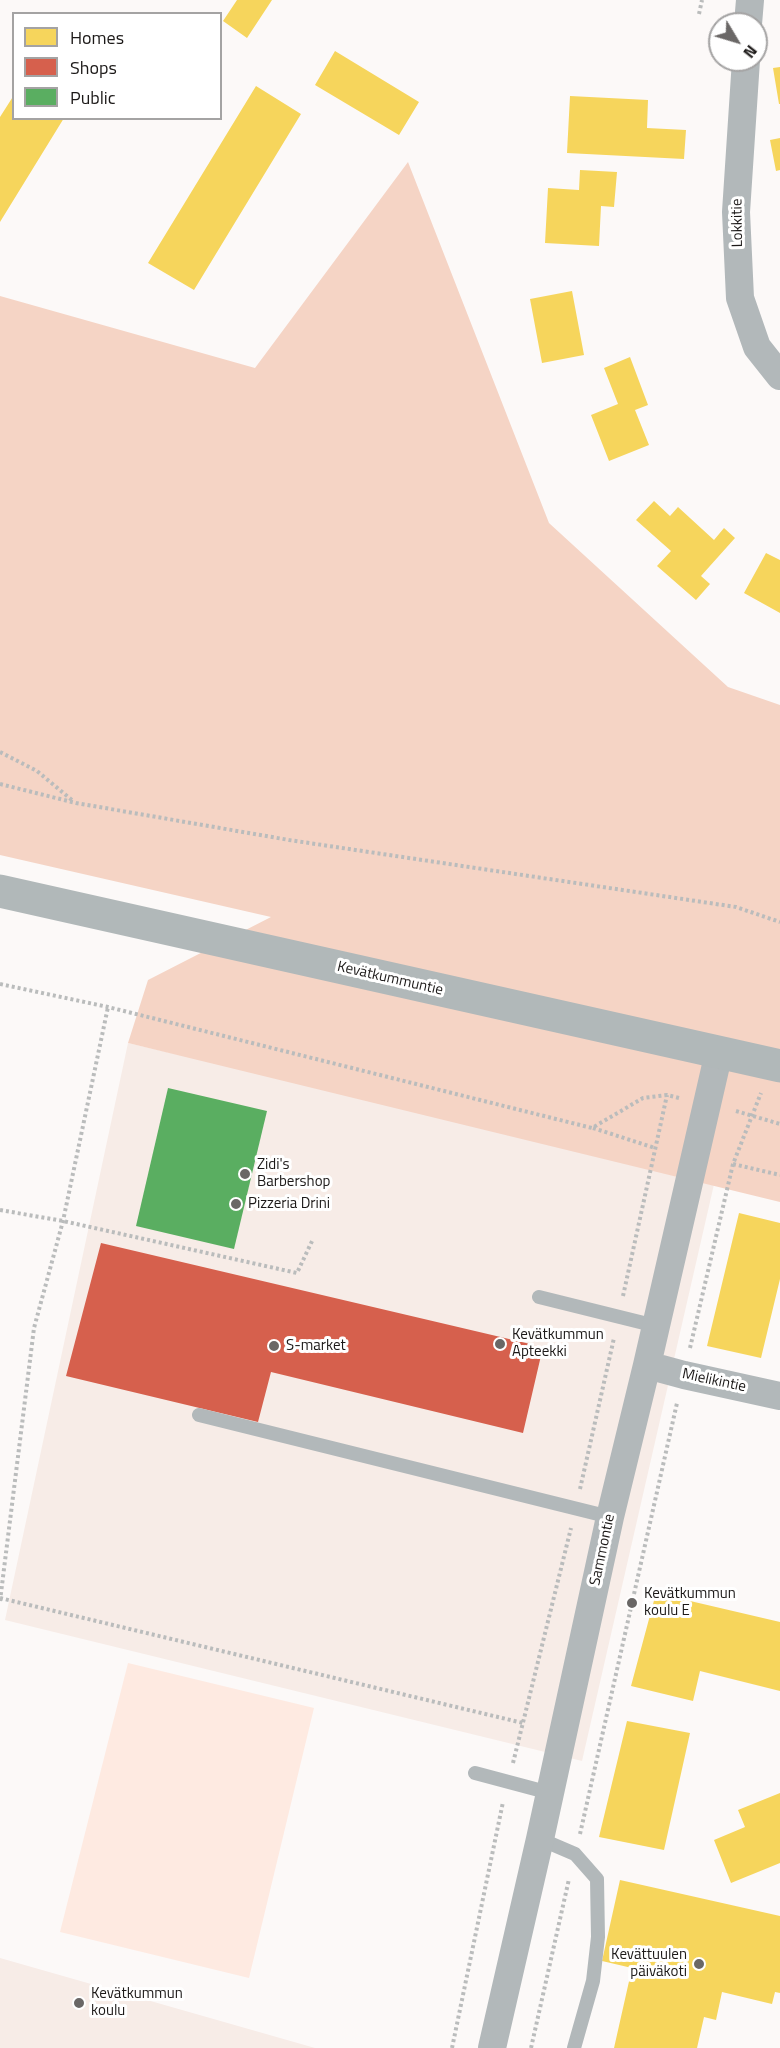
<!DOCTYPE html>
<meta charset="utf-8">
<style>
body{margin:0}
#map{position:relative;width:780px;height:2048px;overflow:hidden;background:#fcf9f8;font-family:"Titillium Web",sans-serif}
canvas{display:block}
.legend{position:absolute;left:12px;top:12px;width:210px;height:108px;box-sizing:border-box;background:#fff;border:2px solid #a4a3a3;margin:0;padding:8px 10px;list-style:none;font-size:18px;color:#1c1918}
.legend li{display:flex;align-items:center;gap:12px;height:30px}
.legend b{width:30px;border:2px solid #a4a3a3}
.north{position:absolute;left:708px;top:12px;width:60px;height:60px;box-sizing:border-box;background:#fff;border:2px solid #a4a3a3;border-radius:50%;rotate:128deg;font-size:16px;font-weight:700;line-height:24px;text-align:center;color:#1c1918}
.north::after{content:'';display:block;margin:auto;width:21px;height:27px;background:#6a6766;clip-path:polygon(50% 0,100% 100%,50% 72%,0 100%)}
</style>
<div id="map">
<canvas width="780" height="2048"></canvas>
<ul class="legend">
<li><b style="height:16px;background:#f6d55c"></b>Homes</li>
<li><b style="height:16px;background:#d6604d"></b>Shops</li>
<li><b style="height:16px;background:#5aae61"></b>Public</li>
</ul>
<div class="north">N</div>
</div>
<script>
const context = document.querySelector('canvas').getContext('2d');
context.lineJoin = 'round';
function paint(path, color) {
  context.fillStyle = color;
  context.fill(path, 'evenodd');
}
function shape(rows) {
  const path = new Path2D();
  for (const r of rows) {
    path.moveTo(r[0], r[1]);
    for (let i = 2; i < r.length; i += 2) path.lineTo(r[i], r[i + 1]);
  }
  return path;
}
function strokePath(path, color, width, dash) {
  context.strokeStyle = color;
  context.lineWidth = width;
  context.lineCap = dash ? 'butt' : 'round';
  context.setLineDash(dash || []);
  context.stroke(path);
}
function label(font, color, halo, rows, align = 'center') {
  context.font = font + ' "Titillium Web",sans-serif';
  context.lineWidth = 6;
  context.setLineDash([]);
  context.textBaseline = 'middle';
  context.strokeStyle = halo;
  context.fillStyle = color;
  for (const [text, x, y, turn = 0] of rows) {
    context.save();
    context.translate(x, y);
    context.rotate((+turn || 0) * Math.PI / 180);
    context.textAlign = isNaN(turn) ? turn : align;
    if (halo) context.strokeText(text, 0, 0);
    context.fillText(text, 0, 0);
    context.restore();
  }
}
const built = shape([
 [128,1043,715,1180,582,1761,5,1620],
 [0,1958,315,2048,0,2048]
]);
const green = shape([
 [128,1663,314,1708,249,1978,60,1932]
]);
const forest = shape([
 [408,162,549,523,728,687,780,705,780,1202,128,1043,148,980,271,917,0,855,0,296,255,368]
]);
const homes = shape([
 [237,0,272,0,247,38,223,21],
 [335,51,419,102,399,135,315,85],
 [780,67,780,104,779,104,773,68],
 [256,86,301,114,194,290,148,263],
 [14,95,14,118,64,118,0,222,0,117],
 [570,96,648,100,647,128,686,130,684,159,567,153],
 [780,138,780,170,776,171,770,140],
 [580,170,617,172,614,207,601,206,599,246,545,243,548,188,579,190],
 [572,291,584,355,542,363,530,299],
 [630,357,648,405,635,410,649,445,609,461,591,415,618,404,604,368],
 [654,501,670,516,678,507,714,540,724,528,735,538,701,576,710,584,696,600,657,566,671,551,636,520],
 [766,553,780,560,780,613,744,593],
 [739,1213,780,1223,780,1279,761,1358,707,1346],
 [656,1593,780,1622,780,1691,700,1671,693,1701,631,1686],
 [627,1721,690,1733,664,1850,599,1837],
 [780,1793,780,1863,731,1883,714,1840,745,1827,738,1810],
 [620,1880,780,1916,780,1993,775,1992,772,2004,722,1992,716,2020,704,2017,697,2048,614,2048,632,1968,602,1961]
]);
const shops = shape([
 [101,1243,543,1347,523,1433,271,1372,258,1422,66,1376]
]);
const public = shape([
 [168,1088,267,1111,234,1249,136,1226]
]);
const path = shape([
 [699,14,702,0],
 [0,752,37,771,73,801],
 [0,784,76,803,289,840,736,907,780,922],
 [0,984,108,1007,592,1128,643,1098,667,1095,679,1098],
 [736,1111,780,1124],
 [593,1128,655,1148],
 [733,1164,780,1175],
 [0,1210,63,1221,297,1273,313,1239],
 [623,1296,667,1095],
 [690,1348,733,1164,761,1093],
 [580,1489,614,1338],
 [0,1598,523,1723],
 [0,1601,34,1328,63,1221,108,1007],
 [513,1763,571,1528],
 [580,1834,677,1403],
 [452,2048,503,1802],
 [531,2048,569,1879]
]);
const lane = shape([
 [539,1297,656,1326],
 [199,1415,610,1517],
 [475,1773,550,1793],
 [540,1839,575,1854,597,1879,598,1937,593,1981,574,2048]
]);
const street = shape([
 [748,24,750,0],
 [746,60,736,212,740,298,757,347,780,376],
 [647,1365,684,1375,780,1396],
 [492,2048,540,1839,610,1517,647,1365,719,1052]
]);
const secondary = shape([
 [0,891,780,1066]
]);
const markers = [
 [245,1174,6,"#6a6766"],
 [236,1204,6,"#6a6766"],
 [500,1344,6,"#6a6766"],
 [274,1346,6,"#6a6766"],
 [632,1603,6,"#6a6766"],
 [699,1964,6,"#6a6766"],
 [79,2003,6,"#6a6766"]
];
const streetNames = [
 ["Lokkitie",738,223,-91],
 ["Kevätkummuntie",390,979,13],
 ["Mielikintie",714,1381,12],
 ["Sammontie",603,1550,-78]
];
const poiNames = [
 ["Zidi's",257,1165],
 ["Barbershop",257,1182],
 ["Pizzeria Drini",248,1204],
 ["Kevätkummun",512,1335],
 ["Apteekki",512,1352],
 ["S-market",286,1346],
 ["Kevätkummun",644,1594],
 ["koulu E",644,1611],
 ["Kevättuulen",687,1955,"right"],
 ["päiväkoti",687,1972,"right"],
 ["Kevätkummun",91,1994],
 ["koulu",91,2011]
];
paint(built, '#f7ece7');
paint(green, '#feeae1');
paint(forest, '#f5d4c5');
paint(homes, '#f6d55c');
paint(shops, '#d6604d');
paint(public, '#5aae61');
strokePath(path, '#babcbc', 4, [3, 3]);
strokePath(lane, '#b2b8ba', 14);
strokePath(street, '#b2b8ba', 28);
strokePath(secondary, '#b1b8b9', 33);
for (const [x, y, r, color] of markers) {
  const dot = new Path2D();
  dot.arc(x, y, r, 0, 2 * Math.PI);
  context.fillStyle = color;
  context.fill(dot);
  strokePath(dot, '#fff', 2);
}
label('15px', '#1c1918', '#fff', streetNames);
label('15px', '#1c1918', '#fff', poiNames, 'left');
</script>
